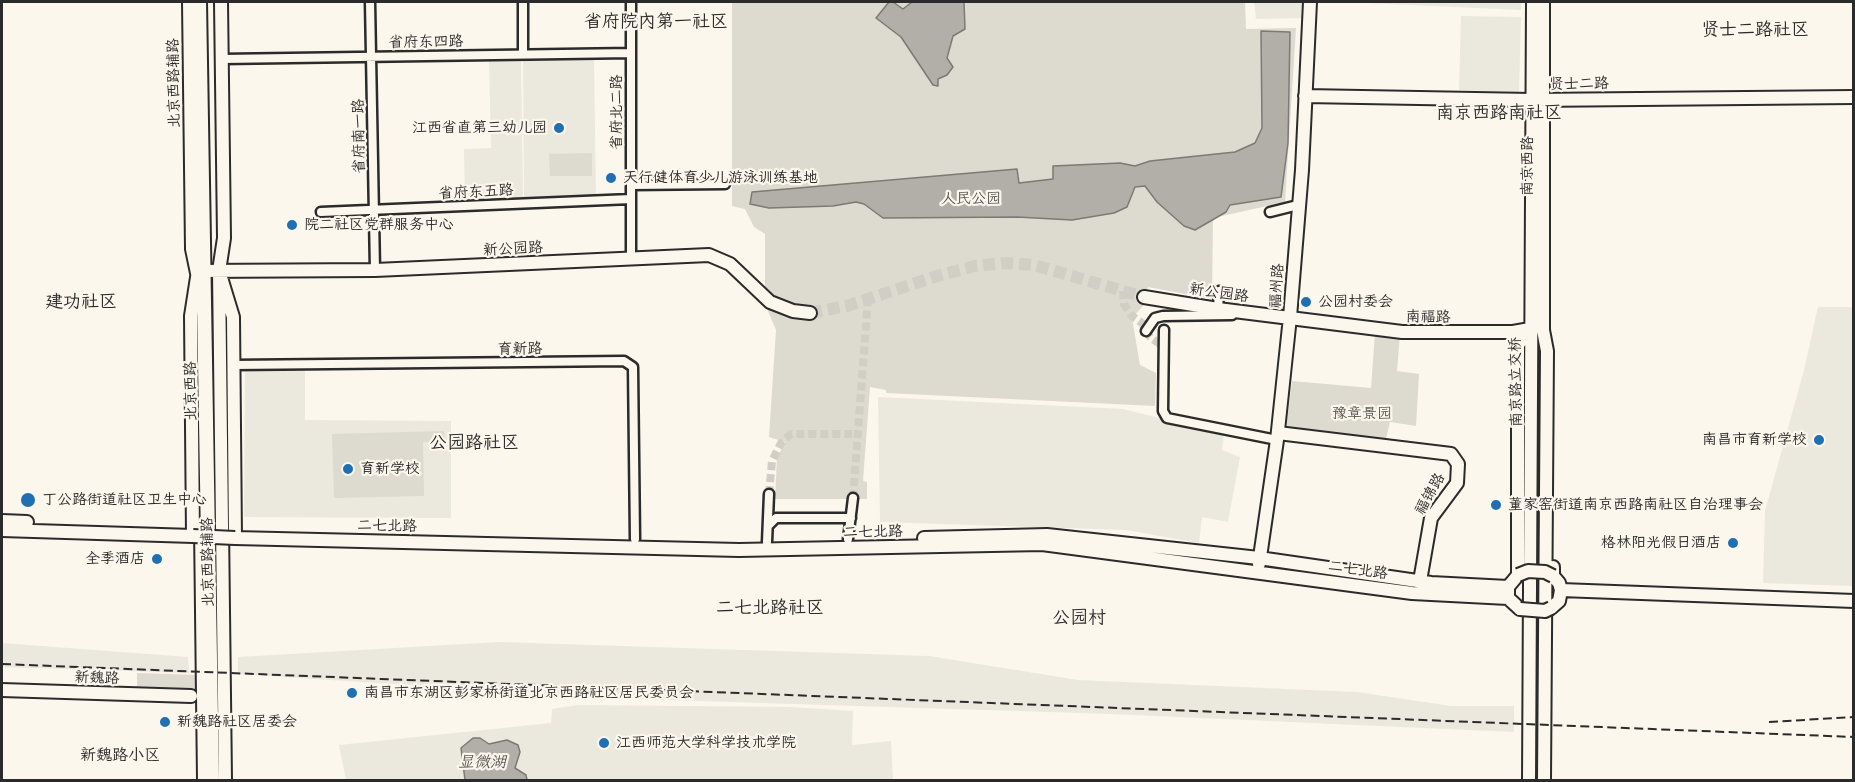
<!DOCTYPE html>
<meta charset="utf-8">
<style>
body{margin:0}
#map{position:relative;width:1855px;height:782px;overflow:hidden;background:#fbf7ec;font-family:Delius,sans-serif}
canvas{display:block}
.frame{position:absolute;inset:0;border:3px solid #2b2b2b;pointer-events:none}
</style>
<div id="map">
<canvas width="1855" height="782"></canvas>
<div class="frame"></div>
</div>
<script>
const context = document.querySelector('canvas').getContext('2d');
context.lineJoin = 'round';
function paint(path, color) {
  context.fillStyle = color;
  context.fill(path, 'evenodd');
}
function shape(rows) {
  const path = new Path2D();
  for (const r of rows) {
    path.moveTo(r[0], r[1]);
    for (let i = 2; i < r.length; i += 2) path.lineTo(r[i], r[i + 1]);
  }
  return path;
}
function strokePath(path, color, width, dash) {
  context.strokeStyle = color;
  context.lineWidth = width;
  context.lineCap = dash ? 'butt' : 'round';
  context.setLineDash(dash || []);
  context.stroke(path);
}
function label(font, color, halo, rows, align = 'center') {
  context.font = font + ' Delius,"LXGW WenKai TC",sans-serif';
  context.lineWidth = 4.5;
  context.setLineDash([]);
  context.textBaseline = 'middle';
  context.strokeStyle = halo;
  context.fillStyle = color;
  for (const [text, x, y, turn = 0] of rows) {
    context.save();
    context.translate(x, y);
    context.rotate((+turn || 0) * Math.PI / 180);
    context.textAlign = isNaN(turn) ? turn : align;
    if (halo) context.strokeText(text, 0, 0);
    context.fillText(text, 0, 0);
    context.restore();
  }
}
const built = shape([
 [1254,2,1305,2,1305,18,1256,19],
 [1343,2,1521,2,1521,10],
 [1461,16,1521,17,1519,92,1459,90],
 [594,58,596,197,524,197,523,59],
 [489,60,521,60,523,198,465,199,464,149,491,148],
 [1818,307,1853,307,1853,586,1763,583,1765,511,1804,370],
 [245,371,305,371,305,420,451,421,451,518,244,517],
 [878,397,1123,409,1224,434,1222,450,1240,457,1228,522,1202,517,1199,543,1126,530,880,522],
 [499,642,929,656,1078,680,1357,692,1451,706,1514,706,1514,732,1111,714,604,698,438,683,437,687,238,674,238,657],
 [2,643,188,657,189,673,2,667],
 [578,705,791,707,853,711,852,745,891,741,893,780,346,780,339,745,551,723,552,709]
]);
const green = shape([
 [732,2,1245,2,1246,29,1296,28,1285,202,1213,218,1212,299,1148,287,1143,306,1132,318,1140,365,1156,373,1155,406,886,393,886,390,870,387,863,481,867,482,867,499,775,499,777,458,785,442,769,437,776,330,765,304,765,234,754,227,745,209,732,206],
 [592,153,592,176,550,176,549,154],
 [1375,333,1400,334,1397,371,1419,374,1416,426,1390,422,1385,443,1286,429,1292,381,1371,388],
 [444,431,445,441,423,442,424,496,334,498,332,434],
 [137,673,199,675,199,692,137,691]
]);
const water = shape([
 [889,2,893,2,903,9,912,2,964,2,965,29,953,36,947,58,953,67,947,75,938,79,938,86,933,85,901,37,876,18,889,2],
 [1261,31,1290,32,1288,143,1281,197,1230,205,1226,212,1195,230,1184,226,1157,202,1145,186,1135,187,1127,207,1114,213,1072,220,1017,217,883,218,864,204,856,202,833,206,769,208,750,204,752,192,1017,169,1019,183,1053,179,1053,166,1120,163,1135,166,1150,161,1235,152,1255,143,1262,128,1261,31],
 [473,738,480,738,489,744,507,740,518,745,520,752,515,768,526,775,527,780,465,780,461,748,473,738]
]);
const streetTunnel = shape([
 [1123,291,1124,304,1132,316,1142,323,1150,337,1164,347],
 [769,494,772,461,781,443,791,434,858,434],
 [853,498,868,299]
]);
const secondaryTunnel = shape([
 [810,313,847,306,937,276,975,266,1005,263,1034,265,1144,297]
]);
const street = shape([
 [370,2,375,270],
 [523,2,523,54],
 [631,2,631,258],
 [222,59,631,53],
 [631,185,725,184],
 [321,212,631,199],
 [1270,212,1298,205],
 [1218,309,1219,291],
 [1164,330,1163,411,1167,418,1277,440],
 [1146,331,1155,318,1163,316,1232,315],
 [233,365,624,361,633,367,635,539],
 [768,526,776,518,851,518],
 [848,539,853,498],
 [767,542,769,494]
]);
const secondary = shape([
 [189,2,192,249,198,278],
 [221,2,224,238,219,271,225,780],
 [1543,2,1543,330,1547,351,1544,780],
 [1305,96,1532,100,1854,97],
 [219,271,233,317,235,538,739,550,1042,544,1412,593,1508,598],
 [1144,297,1218,309,1402,332,1513,332,1530,329],
 [1278,433,1451,454,1458,464,1457,483,1431,518,1420,581],
 [2,521,27,522],
 [201,527,204,780],
 [2,530,193,536,191,316,198,271,375,270,709,255,730,264,770,302,793,311,810,313],
 [924,538,1047,535,1259,558,1431,583,1508,587],
 [1259,564,1277,440,1290,317,1302,170,1310,2],
 [1561,590,1854,601],
 [1551,608,1559,601,1561,590,1559,583,1553,576,1553,567],
 [1520,609,1508,598,1508,587,1518,575,1518,345,1530,329],
 [2,690,191,696],
 [1529,780,1533,2]
]);
const primary = shape([
 [199,2,212,780]
]);
const rail = shape([
 [2,664,1854,737],
 [1769,722,1854,717]
]);
const secondaryBridge = shape([
 [193,536,235,538],
 [1518,575,1528,571,1545,572,1553,576],
 [1520,609,1545,611,1551,608]
]);
const markers = [
 [559,128,6,"#1f6fb2"],
 [611,178,6,"#1f6fb2"],
 [292,225,6,"#1f6fb2"],
 [1306,302,6,"#1f6fb2"],
 [1819,440,6,"#1f6fb2"],
 [348,469,6,"#1f6fb2"],
 [28,500,8,"#1f6fb2"],
 [1496,505,6,"#1f6fb2"],
 [1733,543,6,"#1f6fb2"],
 [157,559,6,"#1f6fb2"],
 [352,693,6,"#1f6fb2"],
 [165,722,6,"#1f6fb2"],
 [604,743,6,"#1f6fb2"]
];
const streetNames = [
 ["省府东四路",426,42,-1],
 ["北京西路辅路",174,83,-91],
 ["贤士二路",1579,84,-1],
 ["省府北二路",617,112,-90],
 ["省府南一路",359,136,-91],
 ["南京西路",1528,166,-90],
 ["省府东五路",476,192,-3],
 ["新公园路",513,249,-3],
 ["福州路",1277,286,-86],
 ["新公园路",1219,293,8],
 ["南福路",1428,317,1],
 ["育新路",520,349,-1],
 ["南京路立交桥",1516,382,-91],
 ["北京西路",191,391,-91],
 ["福锦路",1430,494,-61],
 ["二七北路",387,526,1],
 ["二七北路",873,532,-1],
 ["北京西路辅路",208,562,-91],
 ["二七北路",1358,570,8],
 ["新魏路",97,678,2]
];
const poiNames = [
 ["江西省直第三幼儿园",547,128,"right"],
 ["天行健体育少儿游泳训练基地",623,178],
 ["院二社区党群服务中心",304,225],
 ["公园村委会",1318,302],
 ["南昌市育新学校",1807,440,"right"],
 ["育新学校",360,469],
 ["丁公路街道社区卫生中心",42,500],
 ["董家窑街道南京西路南社区自治理事会",1508,505],
 ["格林阳光假日酒店",1721,543,"right"],
 ["全季酒店",145,559,"right"],
 ["南昌市东湖区彭家桥街道北京西路社区居民委员会",364,693],
 ["新魏路社区居委会",177,722],
 ["江西师范大学科学技术学院",616,743]
];
const parkNames = [
 ["人民公园",971,199],
 ["豫章景园",1362,414]
];
const neighbourhoodNames = [
 ["新魏路小区",120,755]
];
const waterNames = [
 ["显微湖",482,762]
];
const quarterNames = [
 ["省府院内第一社区",656,22],
 ["贤士二路社区",1755,30],
 ["南京西路南社区",1499,113],
 ["建功社区",81,302],
 ["公园路社区",474,443],
 ["二七北路社区",770,608],
 ["公园村",1079,618]
];
paint(built, '#ebe8de');
paint(green, '#dddad0');
paint(water, '#b1afa7');
strokePath(water, '#7b7a75', 1.5);
strokePath(streetTunnel, '#d1cec5', 8, [8, 4]);
strokePath(secondaryTunnel, '#d1cec5', 12, [12, 6]);
strokePath(street, '#2b2b2b', 13);
strokePath(secondary, '#2b2b2b', 16);
strokePath(primary, '#2b2b2b', 18);
strokePath(street, '#fbf7ec', 8);
strokePath(secondary, '#fbf7ec', 12);
strokePath(primary, '#fbf7ec', 14);
strokePath(rail, '#2b2b2b', 2, [9, 4.5]);
strokePath(secondaryBridge, '#2b2b2b', 16, []);
strokePath(secondaryBridge, '#fbf7ec', 12);
for (const [x, y, r, color] of markers) {
  const dot = new Path2D();
  dot.arc(x, y, r, 0, 2 * Math.PI);
  context.fillStyle = color;
  context.fill(dot);
  strokePath(dot, '#fbf7ec', 2);
}
label('15px', '#2b2b2b', '#fbf7ec', streetNames);
label('15px', '#2b2b2b', '#fbf7ec', poiNames, 'left');
label('15px', '#585754', '#fbf7ec', parkNames);
label('16px', '#2b2b2b', '#fbf7ec', neighbourhoodNames);
label('italic 16px', '#5a5956', '#fbf7ec', waterNames);
label('18px', '#2b2b2b', '#fbf7ec', quarterNames);
</script>
